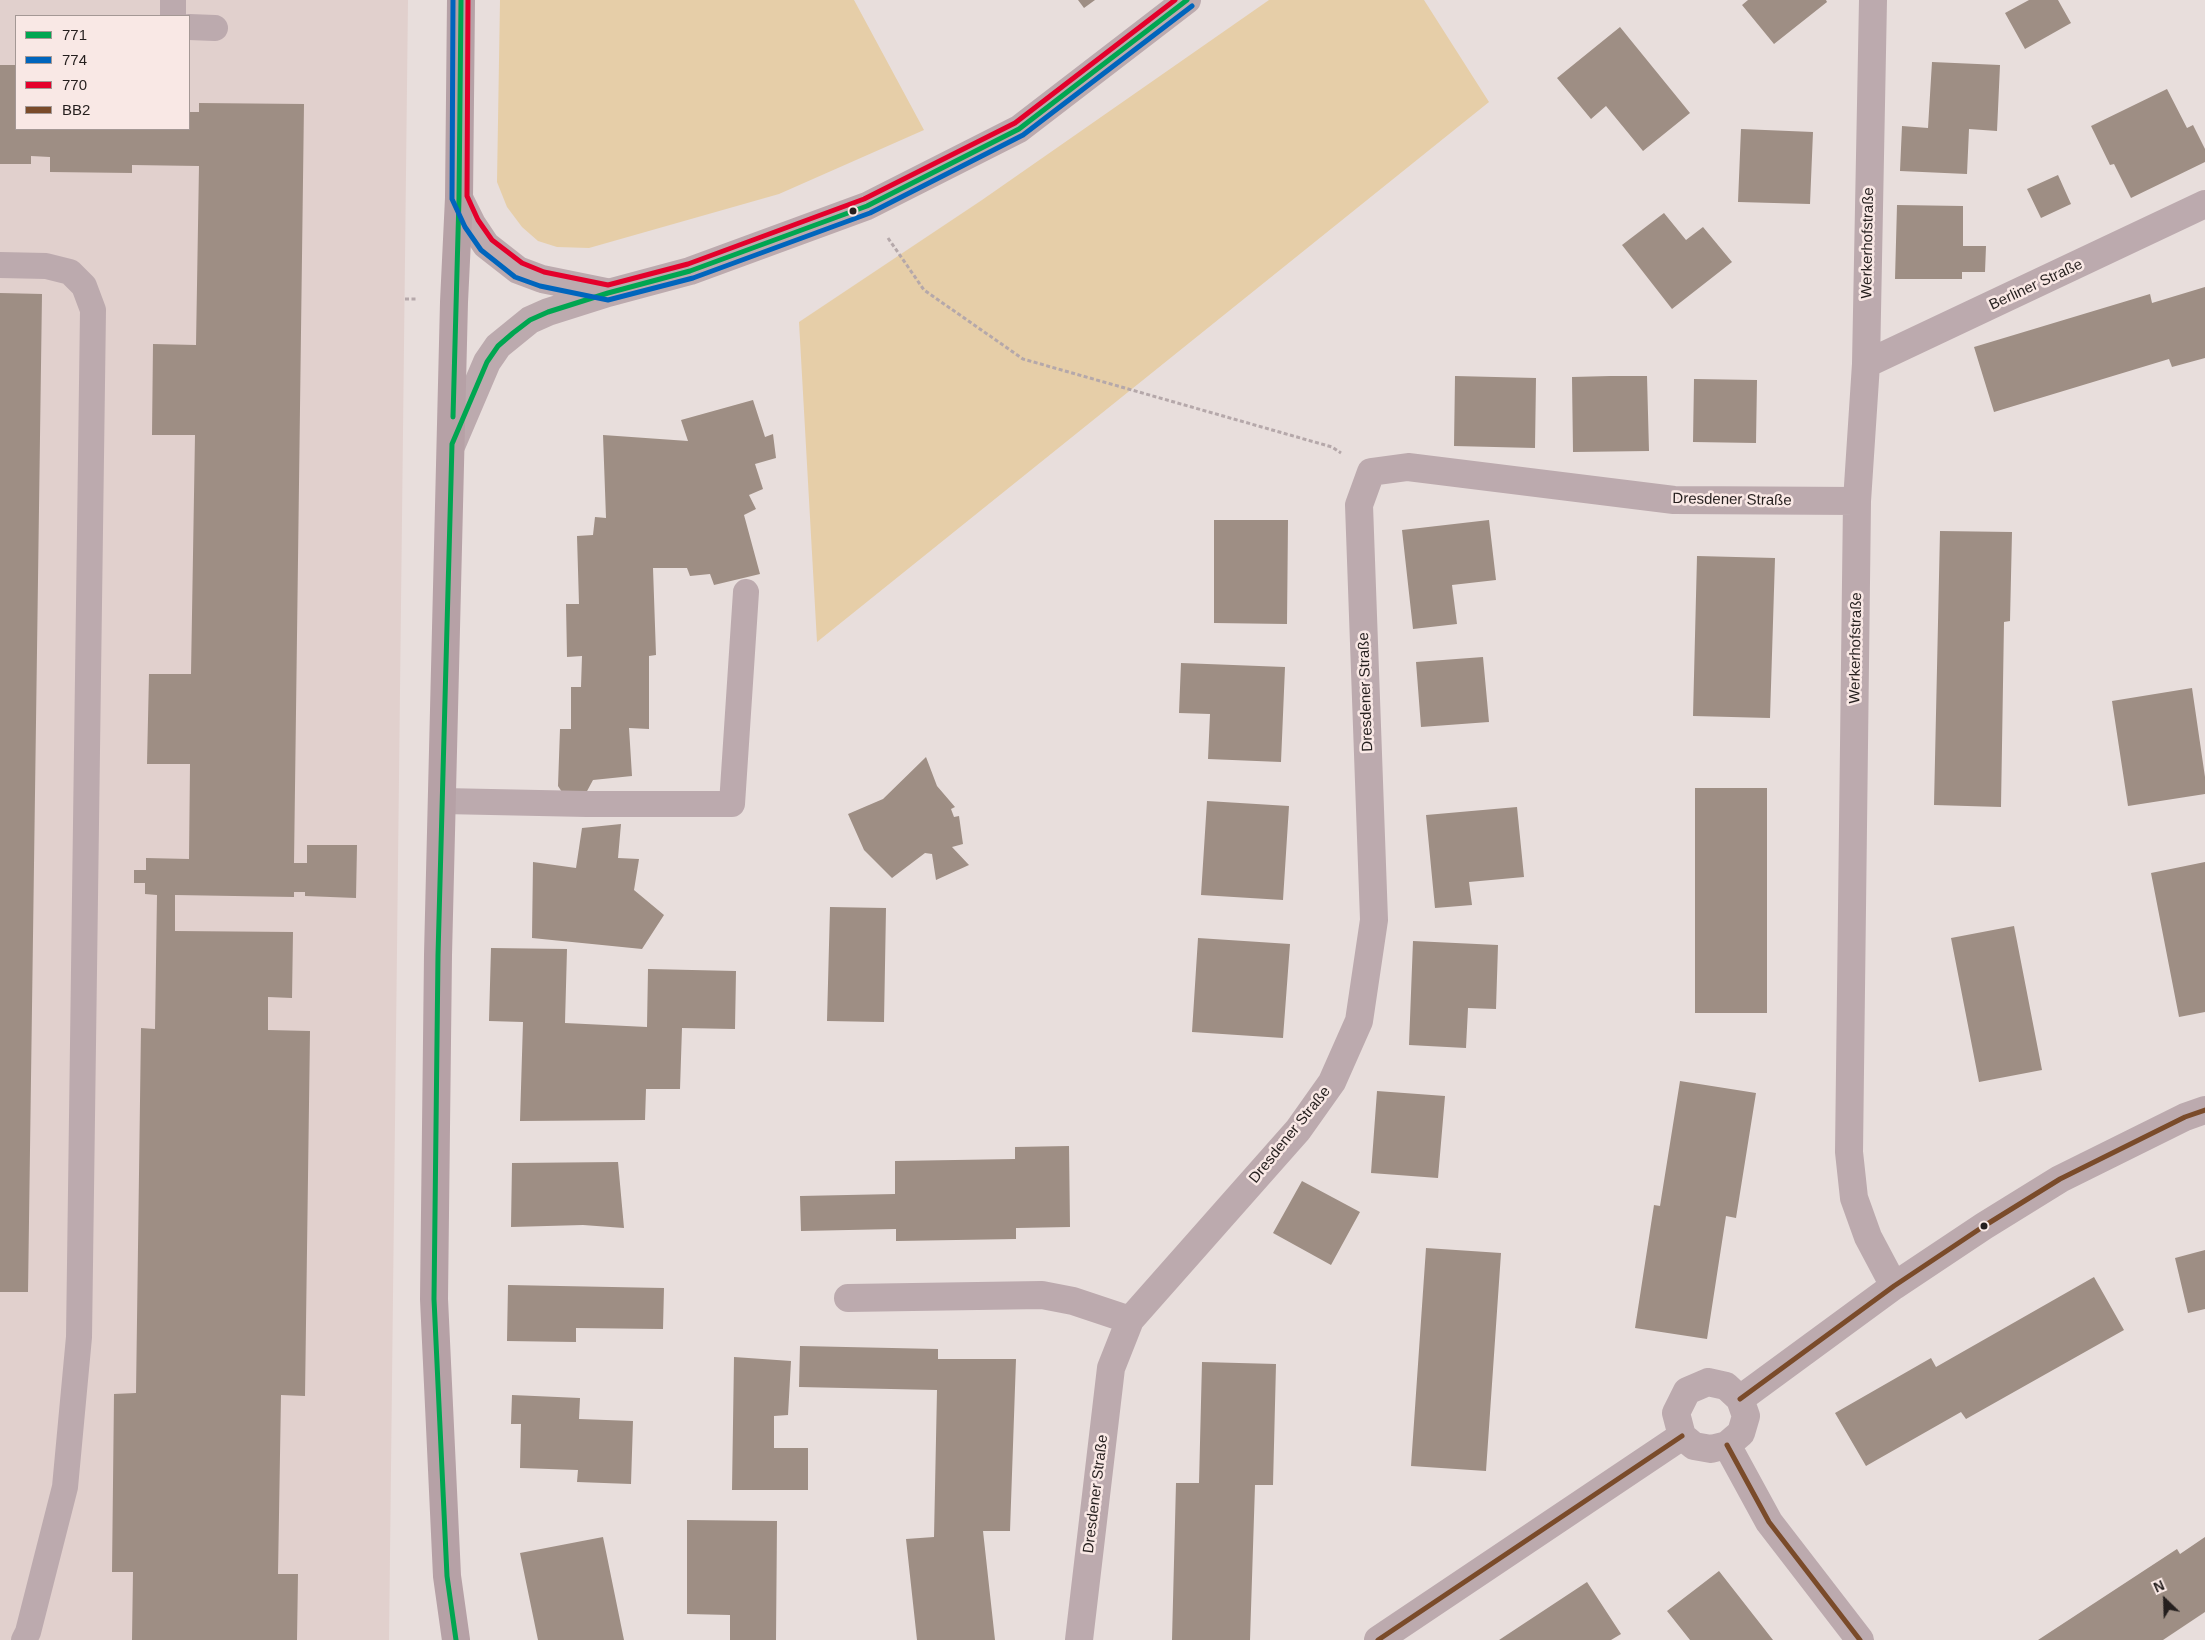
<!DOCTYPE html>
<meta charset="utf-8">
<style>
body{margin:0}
#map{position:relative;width:2205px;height:1640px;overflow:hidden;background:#e8dedc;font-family:Arial,sans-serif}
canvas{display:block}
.legend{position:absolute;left:15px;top:15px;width:175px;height:115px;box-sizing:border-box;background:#f9e8e5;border:1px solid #a49895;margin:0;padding:6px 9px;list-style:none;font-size:15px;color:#251f1e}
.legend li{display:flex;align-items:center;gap:10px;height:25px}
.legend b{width:25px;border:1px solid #a49895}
.north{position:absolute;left:2140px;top:1575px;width:50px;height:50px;-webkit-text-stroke:4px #f9e8e5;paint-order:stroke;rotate:336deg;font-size:14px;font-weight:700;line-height:20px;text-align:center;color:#251f1e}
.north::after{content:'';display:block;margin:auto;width:18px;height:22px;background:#251f1e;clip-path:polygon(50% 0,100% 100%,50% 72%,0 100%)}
</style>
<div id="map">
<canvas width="2205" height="1640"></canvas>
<ul class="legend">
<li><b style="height:6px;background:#00a651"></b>771</li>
<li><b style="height:6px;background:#0065bd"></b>774</li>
<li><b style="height:6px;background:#e4002b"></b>770</li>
<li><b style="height:6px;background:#7a4b2a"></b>BB2</li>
</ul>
<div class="north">N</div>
</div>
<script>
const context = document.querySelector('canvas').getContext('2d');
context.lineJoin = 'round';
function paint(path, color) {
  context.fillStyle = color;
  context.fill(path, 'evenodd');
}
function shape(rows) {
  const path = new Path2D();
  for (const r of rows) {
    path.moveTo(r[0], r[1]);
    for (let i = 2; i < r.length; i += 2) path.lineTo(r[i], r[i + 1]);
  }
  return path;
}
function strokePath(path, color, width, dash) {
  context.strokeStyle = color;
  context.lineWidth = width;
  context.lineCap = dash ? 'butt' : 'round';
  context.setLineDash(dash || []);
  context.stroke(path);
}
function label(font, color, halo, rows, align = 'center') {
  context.font = font + ' Arial,sans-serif';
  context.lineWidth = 5;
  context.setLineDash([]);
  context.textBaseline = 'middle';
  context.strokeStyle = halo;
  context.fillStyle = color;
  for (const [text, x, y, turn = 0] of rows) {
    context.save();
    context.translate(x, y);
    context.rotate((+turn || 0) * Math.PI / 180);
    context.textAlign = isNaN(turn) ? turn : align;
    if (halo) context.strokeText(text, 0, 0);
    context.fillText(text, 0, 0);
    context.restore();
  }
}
const built = shape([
 [0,0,408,0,389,1640,0,1640],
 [16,16,189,16,189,129,16,129]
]);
const green = shape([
 [500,0,854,0,924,130,779,194,589,248,557,247,538,241,522,227,507,207,497,182],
 [1269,0,1424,0,1489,102,817,642,799,322,982,200]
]);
const building = shape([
 [1078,0,1095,0,1084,8],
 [1748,0,1826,0,1827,2,1774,44,1742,5],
 [2029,0,2058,0,2071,23,2025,49,2005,13],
 [1620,27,1690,113,1643,151,1606,106,1591,119,1557,78],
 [1932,62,2000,65,1997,131,1969,129,1967,174,1900,171,1902,126,1928,128],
 [0,65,16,65,16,129,189,129,189,112,199,112,199,103,304,104,294,863,307,863,307,845,357,845,356,898,305,896,305,892,294,892,294,897,175,895,175,931,293,932,292,998,268,997,268,1030,310,1031,305,1396,281,1395,278,1574,298,1574,297,1640,132,1640,133,1572,112,1572,114,1394,136,1393,141,1028,155,1029,157,895,145,894,145,883,134,883,134,870,146,870,146,858,189,859,190,764,147,764,149,674,191,674,195,435,152,435,153,344,196,345,199,166,132,165,132,173,50,172,50,157,31,156,31,164,0,164],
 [2167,89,2187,128,2193,125,2205,149,2205,162,2131,198,2114,164,2110,165,2091,126],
 [1741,129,1813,132,1810,204,1738,202],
 [2058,175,2071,204,2041,218,2027,189],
 [1897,205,1963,206,1963,246,1986,246,1985,272,1962,272,1962,279,1895,279],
 [1664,213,1686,240,1703,227,1732,262,1672,309,1622,245],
 [2205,287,2205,358,2172,367,2169,359,1994,412,1974,347,2150,294,2152,303],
 [0,293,42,294,28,1292,0,1292],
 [1455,376,1536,378,1535,448,1454,446],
 [1610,376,1647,376,1649,451,1573,452,1572,377],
 [1694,379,1757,380,1756,443,1693,442],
 [753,400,765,437,773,434,776,458,755,464,763,489,749,495,756,509,744,515,760,574,714,585,710,574,690,576,687,568,653,568,656,655,649,656,649,729,629,728,632,776,593,780,586,793,562,792,558,786,560,729,571,729,571,687,581,687,582,656,567,657,566,604,579,604,577,536,593,535,595,517,606,518,603,435,688,441,681,420],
 [1214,520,1288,520,1287,624,1214,623],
 [1489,520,1496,580,1452,585,1457,624,1413,629,1402,530],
 [1940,531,2012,532,2010,621,2004,622,2001,807,1934,805],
 [1697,556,1775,558,1770,718,1693,716],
 [1483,657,1489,722,1421,727,1416,662],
 [1181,663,1285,667,1281,762,1208,759,1210,714,1179,713],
 [2192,688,2205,777,2205,794,2128,806,2112,701],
 [926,757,937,786,955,807,951,809,954,817,959,816,963,844,952,847,969,865,936,880,932,854,925,853,892,878,864,850,848,814,883,799],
 [1695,788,1767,788,1767,1013,1695,1013],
 [1207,801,1289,806,1283,900,1201,895],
 [1517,807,1524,877,1469,882,1472,905,1435,908,1426,815],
 [621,824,618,858,639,859,634,890,664,915,642,949,532,938,533,862,576,868,582,828],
 [2205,862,2205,1012,2179,1017,2151,873],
 [830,907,886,908,884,1022,827,1021],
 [2014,926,2042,1070,1979,1082,1951,938],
 [1198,938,1290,944,1283,1038,1192,1032],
 [1413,941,1498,945,1496,1009,1468,1008,1466,1048,1409,1045],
 [491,948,567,949,565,1023,647,1027,648,969,736,971,735,1029,682,1028,680,1089,646,1089,645,1120,520,1121,523,1022,489,1021],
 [1680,1081,1756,1093,1736,1218,1726,1216,1707,1339,1635,1328,1654,1205,1660,1206],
 [1377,1091,1445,1096,1438,1178,1371,1173],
 [1069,1146,1070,1227,1016,1228,1016,1239,896,1241,896,1229,801,1231,800,1196,895,1194,895,1161,1015,1159,1015,1147],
 [618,1162,624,1228,583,1225,511,1227,512,1163],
 [1302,1181,1360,1212,1331,1265,1273,1233],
 [1426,1248,1501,1253,1486,1471,1411,1466],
 [2205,1250,2205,1309,2188,1313,2175,1258],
 [2094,1277,2124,1330,1966,1419,1961,1412,1866,1466,1835,1413,1931,1358,1936,1367],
 [508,1285,664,1288,663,1329,576,1328,576,1342,507,1341],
 [800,1346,938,1349,938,1359,1016,1359,1010,1531,983,1531,995,1640,917,1640,906,1539,934,1537,937,1390,799,1387],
 [734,1357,791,1361,788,1415,774,1416,774,1448,808,1448,808,1490,732,1490],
 [1202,1362,1276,1364,1273,1485,1255,1485,1250,1640,1172,1640,1176,1483,1199,1483],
 [512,1395,580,1398,579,1419,633,1421,631,1484,577,1482,578,1470,520,1468,521,1424,511,1424],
 [687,1520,777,1521,776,1640,730,1640,730,1615,687,1614],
 [603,1537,624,1640,538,1640,520,1553],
 [2205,1537,2205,1612,2163,1640,2038,1640,2177,1549,2180,1554],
 [1719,1571,1773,1640,1690,1640,1667,1611],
 [1587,1582,1621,1634,1611,1640,1499,1640]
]);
const path = shape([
 [888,238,924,290,1023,359,1332,447,1341,453],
 [405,299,418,299]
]);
const service = shape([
 [173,16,173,0],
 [189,27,215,28],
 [0,265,46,266,70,272,84,286,93,310,79,1337,65,1487,28,1632,24,1640],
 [443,801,587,804,732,804,746,592]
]);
const minor = shape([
 [1873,0,1866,364,1857,501,1849,1152,1854,1198,1868,1237,1894,1286],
 [1866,364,2205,204],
 [848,1298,1042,1295,1073,1301,1130,1320],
 [1708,1382,1726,1386,1740,1399,1746,1416,1741,1433,1727,1445,1711,1449,1694,1446,1682,1436,1676,1413,1687,1391,1708,1382],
 [1740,1399,1894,1286,1984,1226,2060,1179,2185,1117,2205,1110],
 [1727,1445,1769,1522,1860,1640],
 [1079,1640,1111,1368,1130,1320,1298,1130,1332,1082,1359,1021,1374,920,1359,505,1371,472,1408,467,1674,500,1857,501],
 [1378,1640,1682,1436]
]);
const tertiary = shape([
 [459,198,472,224,486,245,518,270,542,279,606,292],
 [452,444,487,362,498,346,530,320,548,312,608,293,690,271,867,206,1019,129,1187,0]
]);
const primary = shape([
 [456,1640,447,1576,434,1299,438,955,454,302,459,198,461,0]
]);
const bus1 = shape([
 [453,417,459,198,461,0],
 [456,1640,447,1576,434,1299,438,955,452,444,487,362,498,346,513,333,530,320,548,312,608,293,690,271,867,206,1019,129,1187,0]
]);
const bus2 = shape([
 [453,0,452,199,465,227,481,250,515,277,540,286,608,300,693,278,870,213,1023,135,1192,6]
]);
const bus3 = shape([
 [468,0,467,196,478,220,492,240,522,263,544,272,608,285,688,264,864,199,1015,123,1175,0]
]);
const bus4 = shape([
 [1740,1399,1894,1286,1984,1226,2060,1179,2185,1117,2205,1110],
 [1727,1445,1769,1522,1860,1640],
 [1378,1640,1682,1436]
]);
const markers = [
 [853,211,4.5,"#251f1e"],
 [1984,1226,4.5,"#251f1e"]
];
const streetNames = [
 ["Werkerhofstraße",1868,243,-89],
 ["Berliner Straße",2036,285,-25],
 ["Dresdener Straße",1732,500,1],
 ["Werkerhofstraße",1856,648,-89],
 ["Dresdener Straße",1366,692,-92],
 ["Dresdener Straße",1290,1135,-51],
 ["Dresdener Straße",1096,1494,-83]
];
paint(built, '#e1d0cd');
paint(green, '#e6cea8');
paint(building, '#9e8e84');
strokePath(path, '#b5a8aa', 3, [4, 2.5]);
strokePath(service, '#bcaaae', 26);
strokePath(minor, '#bcaaae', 28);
strokePath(tertiary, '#bcaaae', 28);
strokePath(primary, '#b6a1a6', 28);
strokePath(bus1, '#00a651', 5);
strokePath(bus2, '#0065bd', 5);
strokePath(bus3, '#e4002b', 5);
strokePath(bus4, '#7a4b2a', 5);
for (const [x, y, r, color] of markers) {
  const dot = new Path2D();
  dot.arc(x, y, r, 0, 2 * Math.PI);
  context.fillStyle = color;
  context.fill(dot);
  strokePath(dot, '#f9e8e5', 2);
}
label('15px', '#251f1e', '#f9e8e5', streetNames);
</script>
